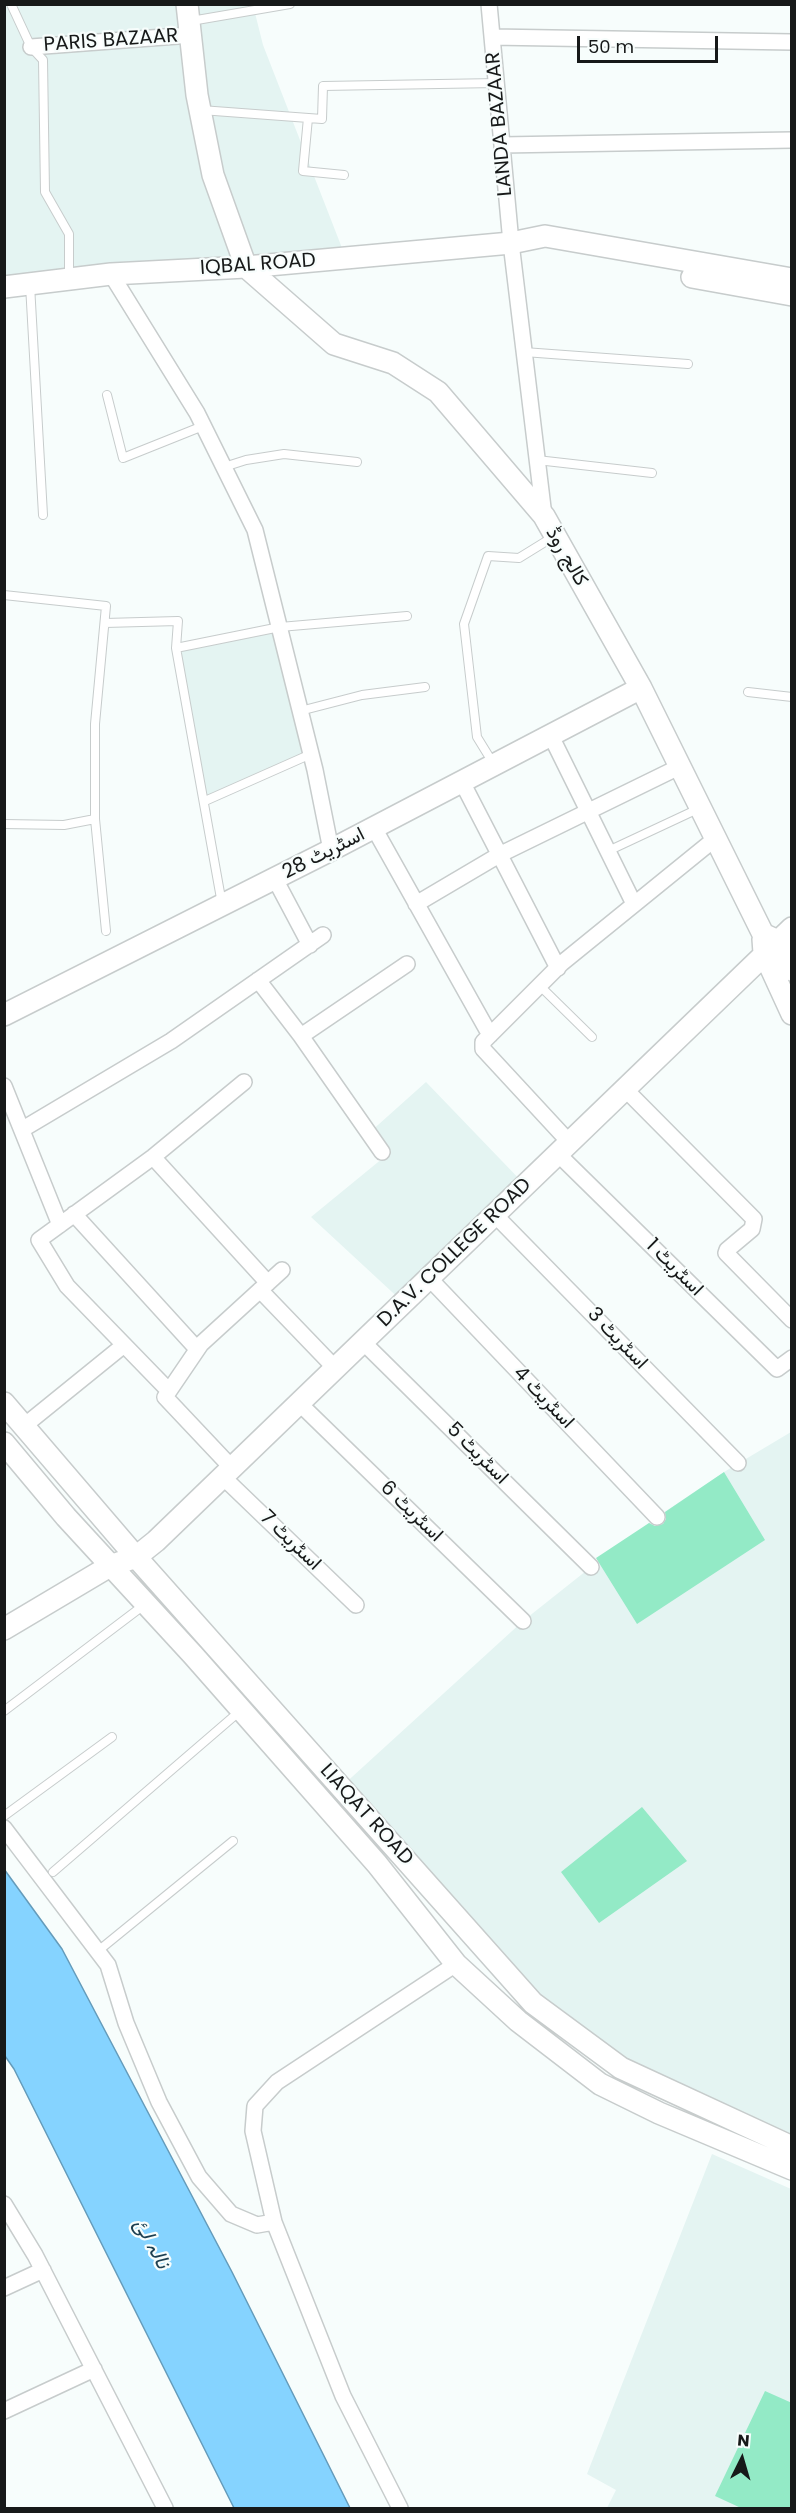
<!DOCTYPE html>
<meta charset="utf-8">
<style>
body{margin:0}
#map{position:relative;width:796px;height:2513px;overflow:hidden;background:#f7fdfc;font-family:Poppins,sans-serif}
canvas{display:block}
.frame{position:absolute;inset:0;border:6px solid #171919;pointer-events:none}
.north{position:absolute;left:712px;top:2429px;width:60px;height:60px;-webkit-text-stroke:4px #f7fdfc;paint-order:stroke;rotate:5deg;font-size:16px;font-weight:700;line-height:24px;text-align:center;color:#171919}
.north::after{content:'';display:block;margin:auto;width:21px;height:27px;background:#171919;clip-path:polygon(50% 0,100% 100%,50% 72%,0 100%)}
.scale{position:absolute;left:577px;top:36px;width:141px;height:27px;box-sizing:border-box;border:3px solid #171919;border-top:0;padding-left:8px;font-size:18px;line-height:21px;white-space:nowrap;color:#171919;-webkit-text-stroke:4px #f7fdfc;paint-order:stroke}
</style>
<div id="map">
<canvas width="796" height="2513"></canvas>
<div class="frame"></div>
<div class="north">N</div>
<div class="scale">50 m</div>
</div>
<script>
const context = document.querySelector('canvas').getContext('2d');
context.lineJoin = 'round';
function paint(path, color) {
  context.fillStyle = color;
  context.fill(path, 'evenodd');
}
function shape(rows) {
  const path = new Path2D();
  for (const r of rows) {
    path.moveTo(r[0], r[1]);
    for (let i = 2; i < r.length; i += 2) path.lineTo(r[i], r[i + 1]);
  }
  return path;
}
function strokePath(path, color, width, dash) {
  context.strokeStyle = color;
  context.lineWidth = width;
  context.lineCap = dash ? 'butt' : 'round';
  context.setLineDash(dash || []);
  context.stroke(path);
}
function label(font, color, halo, rows, align = 'center') {
  context.font = font + ' Poppins,Vazirmatn,sans-serif';
  context.lineWidth = 4.5;
  context.setLineDash([]);
  context.textBaseline = 'middle';
  context.strokeStyle = halo;
  context.fillStyle = color;
  for (const [text, x, y, turn = 0] of rows) {
    context.save();
    context.translate(x, y);
    context.rotate((+turn || 0) * Math.PI / 180);
    context.textAlign = isNaN(turn) ? turn : align;
    if (halo) context.strokeText(text, 0, 0);
    context.fillText(text, 0, 0);
    context.restore();
  }
}
const built = shape([
 [4,5,253,5,263,45,342,248,5,288],
 [280,627,311,754,205,801,176,648],
 [426,1082,526,1186,405,1304,311,1217,383,1158,369,1133],
 [791,1432,791,2147,621,2068,533,2003,341,1787,523,1621,591,1567,657,1517,724,1472],
 [712,2154,791,2189,791,2508,607,2508,616,2490,587,2474]
]);
const water = shape([
 [4,1869,62,1949,232,2272,350,2508,234,2508,14,2069,5,2056,4,1869]
]);
const building = shape([
 [724,1472,765,1540,637,1624,596,1558,649,1523,655,1526,663,1524,666,1519,665,1512],
 [642,1807,687,1861,599,1923,561,1872],
 [765,2391,792,2403,792,2508,741,2508,715,2496]
]);
const lane = shape([
 [11,4,31,47,43,60,45,192,69,234,69,278],
 [191,21,290,4],
 [201,110,322,119,323,86,497,83],
 [308,118,303,171,344,175],
 [30,285,43,515],
 [524,352,688,364],
 [107,395,123,458,203,426],
 [537,460,652,473],
 [224,467,246,460,284,454,357,462],
 [4,595,106,606,95,724,95,819,106,931],
 [105,623,178,621,176,648,222,904],
 [176,648,280,627,407,616],
 [748,692,792,697],
 [300,711,362,695,425,687],
 [493,763,477,737,464,624,488,556,519,558,553,537],
 [205,801,311,754],
 [4,824,64,825,95,819],
 [608,851,700,808],
 [540,986,592,1037],
 [4,1711,144,1605],
 [4,1816,112,1737],
 [53,1872,240,1711],
 [98,1951,233,1841]
]);
const street = shape([
 [489,4,511,243,544,516],
 [492,37,792,42],
 [31,47,191,35],
 [502,145,792,140],
 [111,274,197,413,255,530,315,770,331,850],
 [551,736,634,904],
 [462,782,558,968],
 [374,828,490,1035],
 [275,879,310,945],
 [416,904,499,855,681,766],
 [258,980,301,1036,382,1152],
 [301,1036,407,964],
 [4,1086,60,1225],
 [625,1089,754,1219,752,1229,727,1250,726,1253,792,1320],
 [23,1129,171,1041,323,935],
 [570,1143,483,1049,483,1042,562,963,716,838],
 [558,1154,777,1369,792,1358],
 [153,1157,268,1283],
 [74,1214,197,1349],
 [495,1215,738,1463],
 [429,1278,657,1517],
 [260,1290,336,1369],
 [363,1342,591,1567],
 [169,1391,67,1286,39,1240,153,1157,244,1082],
 [299,1403,523,1621],
 [24,1426,124,1345],
 [232,1468,165,1397,201,1344,282,1270],
 [223,1477,356,1605],
 [4,1828,108,1965,126,2023,159,2102,199,2177,231,2214,257,2225,274,2222],
 [4,2204,35,2255,165,2508],
 [4,2288,43,2270],
 [4,2411,94,2369],
 [400,2508,343,2396,274,2222,253,2131,255,2106,277,2082,456,1964]
]);
const secondary = shape([
 [187,4,197,95,213,175,246,267,334,344,393,363,438,392,544,516,641,688,763,934,778,941],
 [692,277,792,295],
 [4,287,111,274,246,267,511,243,545,236,792,279],
 [763,939,764,953,792,1014],
 [778,941,792,970],
 [4,1015,331,850,641,688],
 [4,1403,136,1557,533,2003,621,2068,792,2147],
 [4,1443,66,1517,193,1655,377,1864,456,1964,518,2021,600,2084,659,2113,792,2169],
 [4,1629,110,1566,136,1557,156,1541,792,928]
]);
const streetNames = [
 ["PARIS BAZAAR",111,41,-4],
 ["LANDA BAZAAR",500,124,-95],
 ["IQBAL ROAD",258,265,-4],
 ["کالج روڈ",566,557,60],
 ["اسٹریٹ 28",324,854,-27],
 ["D.A.V. COLLEGE ROAD",455,1253,-44],
 ["اسٹریٹ 1",674,1268,45],
 ["اسٹریٹ 3",617,1339,46],
 ["اسٹریٹ 4",543,1398,46],
 ["اسٹریٹ 5",477,1454,45],
 ["اسٹریٹ 6",411,1512,44],
 ["اسٹریٹ 7",290,1541,44],
 ["LIAQAT ROAD",366,1815,48]
];
const waterNames = [
 ["نالہ لئ",151,2244,62]
];
paint(built, '#e4f4f2');
paint(water, '#85d3ff');
strokePath(water, '#649bba', 1.5);
paint(building, '#93eac6');
strokePath(lane, '#c7cccc', 10);
strokePath(street, '#c7cccc', 18);
strokePath(secondary, '#c7cccc', 24);
strokePath(lane, '#fff', 8);
strokePath(street, '#fff', 15);
strokePath(secondary, '#fff', 21);
label('20px', '#171919', '#f7fdfc', streetNames);
label('italic 21px', '#1c3f51', '#f7fdfc', waterNames);
</script>
